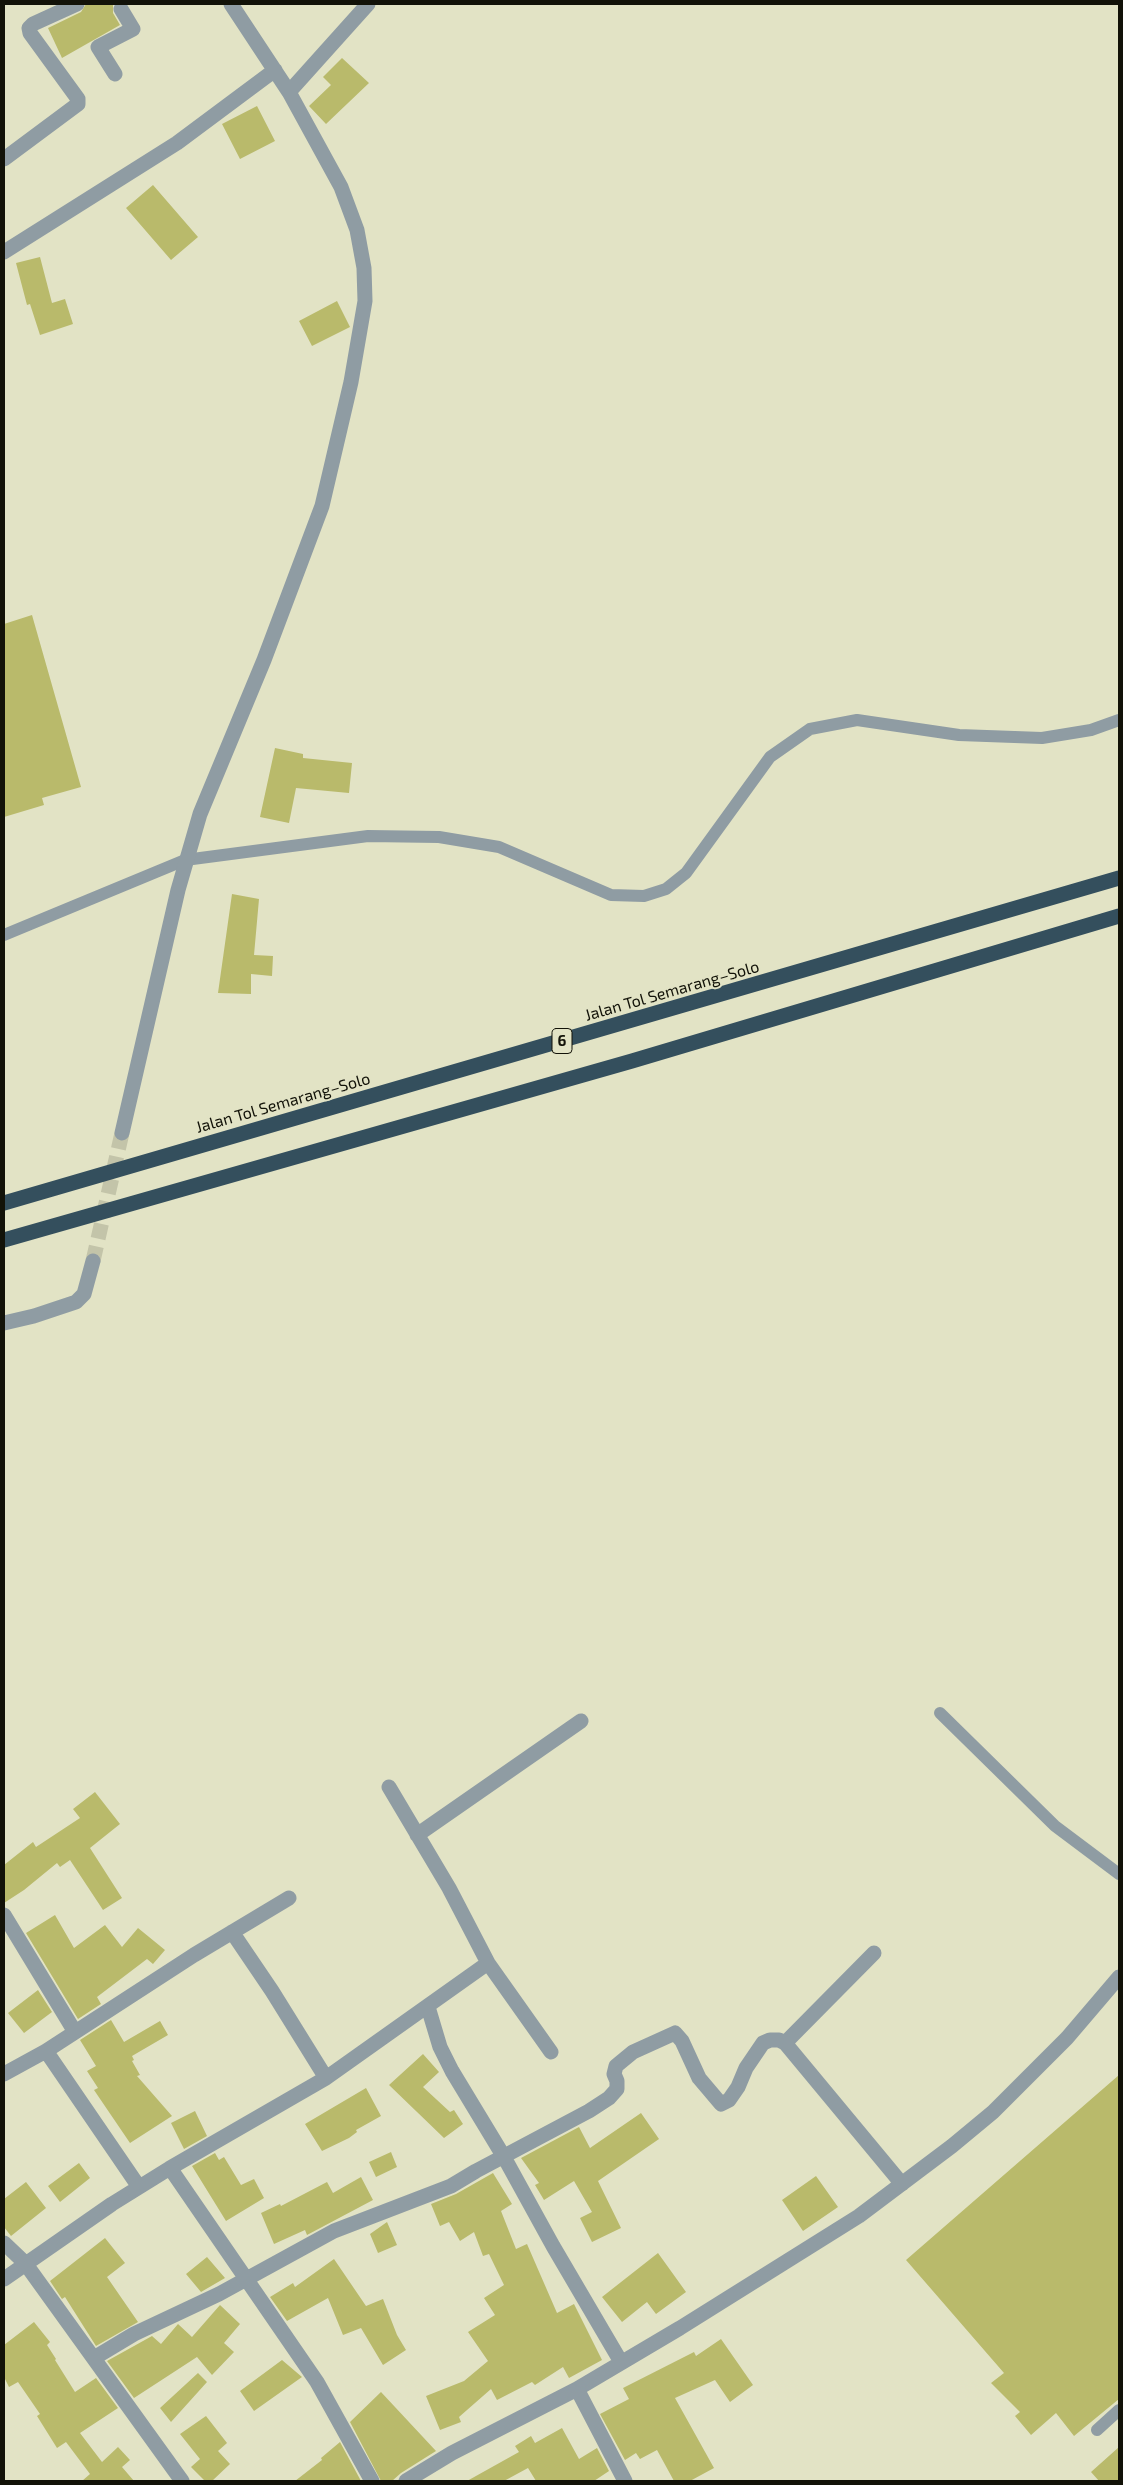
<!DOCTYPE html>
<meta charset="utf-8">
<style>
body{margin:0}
#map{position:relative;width:1123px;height:2485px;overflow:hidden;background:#e2e3c5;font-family:"Exo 2",sans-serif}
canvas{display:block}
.frame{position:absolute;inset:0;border:5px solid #121208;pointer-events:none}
</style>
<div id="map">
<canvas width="1123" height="2485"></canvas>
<div class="frame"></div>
</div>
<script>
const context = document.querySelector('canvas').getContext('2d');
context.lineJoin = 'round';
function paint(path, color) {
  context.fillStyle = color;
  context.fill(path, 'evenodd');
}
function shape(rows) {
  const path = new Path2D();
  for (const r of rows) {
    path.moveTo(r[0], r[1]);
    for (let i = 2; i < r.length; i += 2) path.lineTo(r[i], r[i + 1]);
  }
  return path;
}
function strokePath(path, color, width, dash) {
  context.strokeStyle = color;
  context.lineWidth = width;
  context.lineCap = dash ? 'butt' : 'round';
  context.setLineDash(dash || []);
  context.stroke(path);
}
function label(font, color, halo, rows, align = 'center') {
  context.font = font + ' "Exo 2",sans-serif';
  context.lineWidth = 4;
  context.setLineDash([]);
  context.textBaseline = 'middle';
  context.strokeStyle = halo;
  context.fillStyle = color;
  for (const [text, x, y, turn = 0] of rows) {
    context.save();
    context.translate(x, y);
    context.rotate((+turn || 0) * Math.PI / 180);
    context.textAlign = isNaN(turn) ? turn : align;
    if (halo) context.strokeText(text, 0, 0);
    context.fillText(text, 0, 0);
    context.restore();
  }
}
const building = shape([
 [86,4,113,4,113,13,120,25,62,58,48,28,81,12],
 [342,58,369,83,326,124,309,106,331,85,323,77],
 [257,106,275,141,240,159,222,124],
 [153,185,198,237,171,260,126,208],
 [40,257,52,303,65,299,73,324,40,335,30,304,27,305,16,263],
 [337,301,350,327,312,346,299,321],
 [32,615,81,787,42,798,44,805,4,817,4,624],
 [275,748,303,754,303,758,352,763,349,793,296,788,289,823,260,817],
 [232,894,259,899,254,955,273,956,272,976,251,974,251,994,218,993],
 [95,1792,120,1824,90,1848,122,1898,103,1910,70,1860,60,1867,57,1863,24,1890,4,1903,4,1865,33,1842,36,1847,80,1818,73,1809],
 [55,1915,74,1948,105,1925,122,1947,138,1928,165,1950,153,1964,147,1959,97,1997,101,2004,78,2019,26,1933],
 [38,1990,52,2012,24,2033,8,2013],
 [111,2020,124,2042,160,2021,168,2035,132,2056,134,2060,132,2061,140,2075,137,2076,172,2116,130,2143,94,2090,98,2088,87,2071,96,2066,80,2040],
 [423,2054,439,2072,423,2087,450,2112,454,2110,463,2124,444,2138,389,2085],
 [1119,2075,1119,2399,1074,2436,1056,2413,1031,2435,1015,2416,1020,2412,991,2383,1004,2373,906,2260],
 [366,2088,381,2116,356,2130,357,2132,349,2138,322,2151,305,2124],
 [195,2111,207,2136,184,2149,171,2123],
 [641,2113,659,2139,598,2181,621,2228,592,2242,580,2218,592,2212,574,2181,544,2200,535,2185,539,2183,521,2158,579,2127,590,2148],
 [391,2152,397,2167,376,2177,369,2162],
 [215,2153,219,2160,224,2157,241,2185,254,2179,264,2198,226,2221,192,2166],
 [79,2163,90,2178,60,2202,48,2186],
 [493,2173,512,2204,501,2211,516,2249,527,2244,557,2313,574,2304,602,2360,569,2378,563,2367,535,2385,532,2382,497,2400,491,2389,459,2417,461,2422,440,2430,426,2396,464,2381,488,2361,468,2332,495,2315,484,2298,504,2285,489,2254,483,2256,474,2232,460,2241,449,2222,440,2226,431,2204,456,2194],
 [816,2176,838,2207,803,2231,782,2200],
 [361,2177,373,2200,307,2235,305,2230,274,2244,261,2213,280,2204,281,2206,327,2182,333,2193],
 [26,2182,46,2208,11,2236,4,2227,4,2199],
 [387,2222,397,2245,378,2253,370,2234],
 [105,2238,125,2263,107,2277,138,2322,96,2346,65,2297,62,2299,50,2281],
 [658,2253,686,2292,656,2314,647,2302,622,2322,602,2297],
 [207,2257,225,2278,201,2292,186,2274],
 [334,2259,366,2306,383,2299,397,2335,406,2350,383,2365,361,2328,343,2335,328,2298,287,2321,270,2297,293,2283,295,2287],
 [220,2305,240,2324,224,2343,234,2352,212,2375,197,2357,134,2398,107,2361,152,2336,161,2344,178,2324,192,2337],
 [34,2322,50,2342,47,2345,56,2359,55,2360,75,2392,96,2378,118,2408,80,2433,102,2462,118,2447,130,2460,122,2467,134,2481,82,2481,90,2474,66,2442,57,2448,37,2416,40,2414,18,2382,9,2387,4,2377,4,2345],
 [721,2339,753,2385,730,2402,715,2380,675,2398,714,2468,690,2481,674,2481,657,2450,640,2459,636,2453,625,2460,600,2414,629,2399,623,2388,694,2352,696,2356],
 [282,2360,302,2377,254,2411,240,2391],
 [198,2373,207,2382,171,2422,160,2408],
 [381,2392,436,2451,401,2473,392,2481,381,2481,350,2422],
 [206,2416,227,2443,218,2451,230,2464,212,2481,205,2481,191,2467,200,2459,180,2434],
 [562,2428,579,2459,597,2448,609,2471,594,2481,536,2481,528,2468,504,2481,467,2481,519,2452,515,2446,531,2436,535,2443],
 [340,2442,361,2481,295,2481,322,2460,321,2458],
 [1119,2447,1119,2481,1099,2481,1091,2472]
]);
const minorTunnel = shape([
 [93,1261,122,1133]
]);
const service = shape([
 [4,935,185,860,368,836,439,837,499,847,611,895,644,896,666,889,686,873,770,757,810,729,857,720,959,735,1042,738,1091,730,1119,720],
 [940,1713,1055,1826,1119,1874],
 [1097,2430,1119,2410]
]);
const minor = shape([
 [115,74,98,47,133,29,121,9],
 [289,92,368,4],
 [4,159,78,104,78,99,30,33,29,28,33,24,77,4],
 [4,252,177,143,275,70],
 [122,1133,178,890,200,814,264,660,322,506,351,382,365,301,364,268,357,230,341,187,289,92,231,4],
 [4,1323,34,1316,76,1302,84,1294,93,1261],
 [417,1835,581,1721],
 [4,1915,75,2032],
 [232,1932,272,1991,326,2078],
 [488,1963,551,2052],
 [428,2007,440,2047,452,2071,504,2157,553,2246,621,2362],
 [785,2043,874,1953],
 [46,2051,139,2187],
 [4,2074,46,2051,194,1955,289,1898],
 [170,2168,317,2382,372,2481],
 [4,2243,25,2263,182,2481],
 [4,2279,112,2204,170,2168,326,2078,488,1963,449,1888,389,1787],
 [94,2358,134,2334,219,2294,334,2231,451,2186,476,2171,589,2111,609,2098,617,2089,617,2081,614,2074,616,2066,633,2052,675,2033,682,2041,699,2078,721,2104,729,2100,738,2087,746,2068,763,2043,770,2040,779,2040,785,2043,902,2184],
 [577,2389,625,2481],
 [406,2481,452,2453,577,2389,680,2328,859,2216,952,2146,993,2112,1067,2038,1119,1977]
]);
const motorway = shape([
 [4,1203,1119,878],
 [4,1240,632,1061,1119,916]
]);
const shields = [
 [562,1041,20]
];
const shieldNames = [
 ["6",562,1041]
];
const streetNames = [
 ["Jalan Tol Semarang–Solo",672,991,-16],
 ["Jalan Tol Semarang–Solo",283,1103,-16]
];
paint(building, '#b9ba6b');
strokePath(minorTunnel, '#c3c4a9', 15, [15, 8]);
strokePath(service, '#8f9ca3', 12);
strokePath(minor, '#8f9ca3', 15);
strokePath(motorway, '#344f5d', 15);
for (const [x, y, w] of shields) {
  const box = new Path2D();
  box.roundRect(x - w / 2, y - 12.5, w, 25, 4);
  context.fillStyle = '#e2e3c5';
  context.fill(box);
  strokePath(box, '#121208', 1);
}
label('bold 15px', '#121208', null, shieldNames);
label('16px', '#121208', '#e2e3c5', streetNames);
</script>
